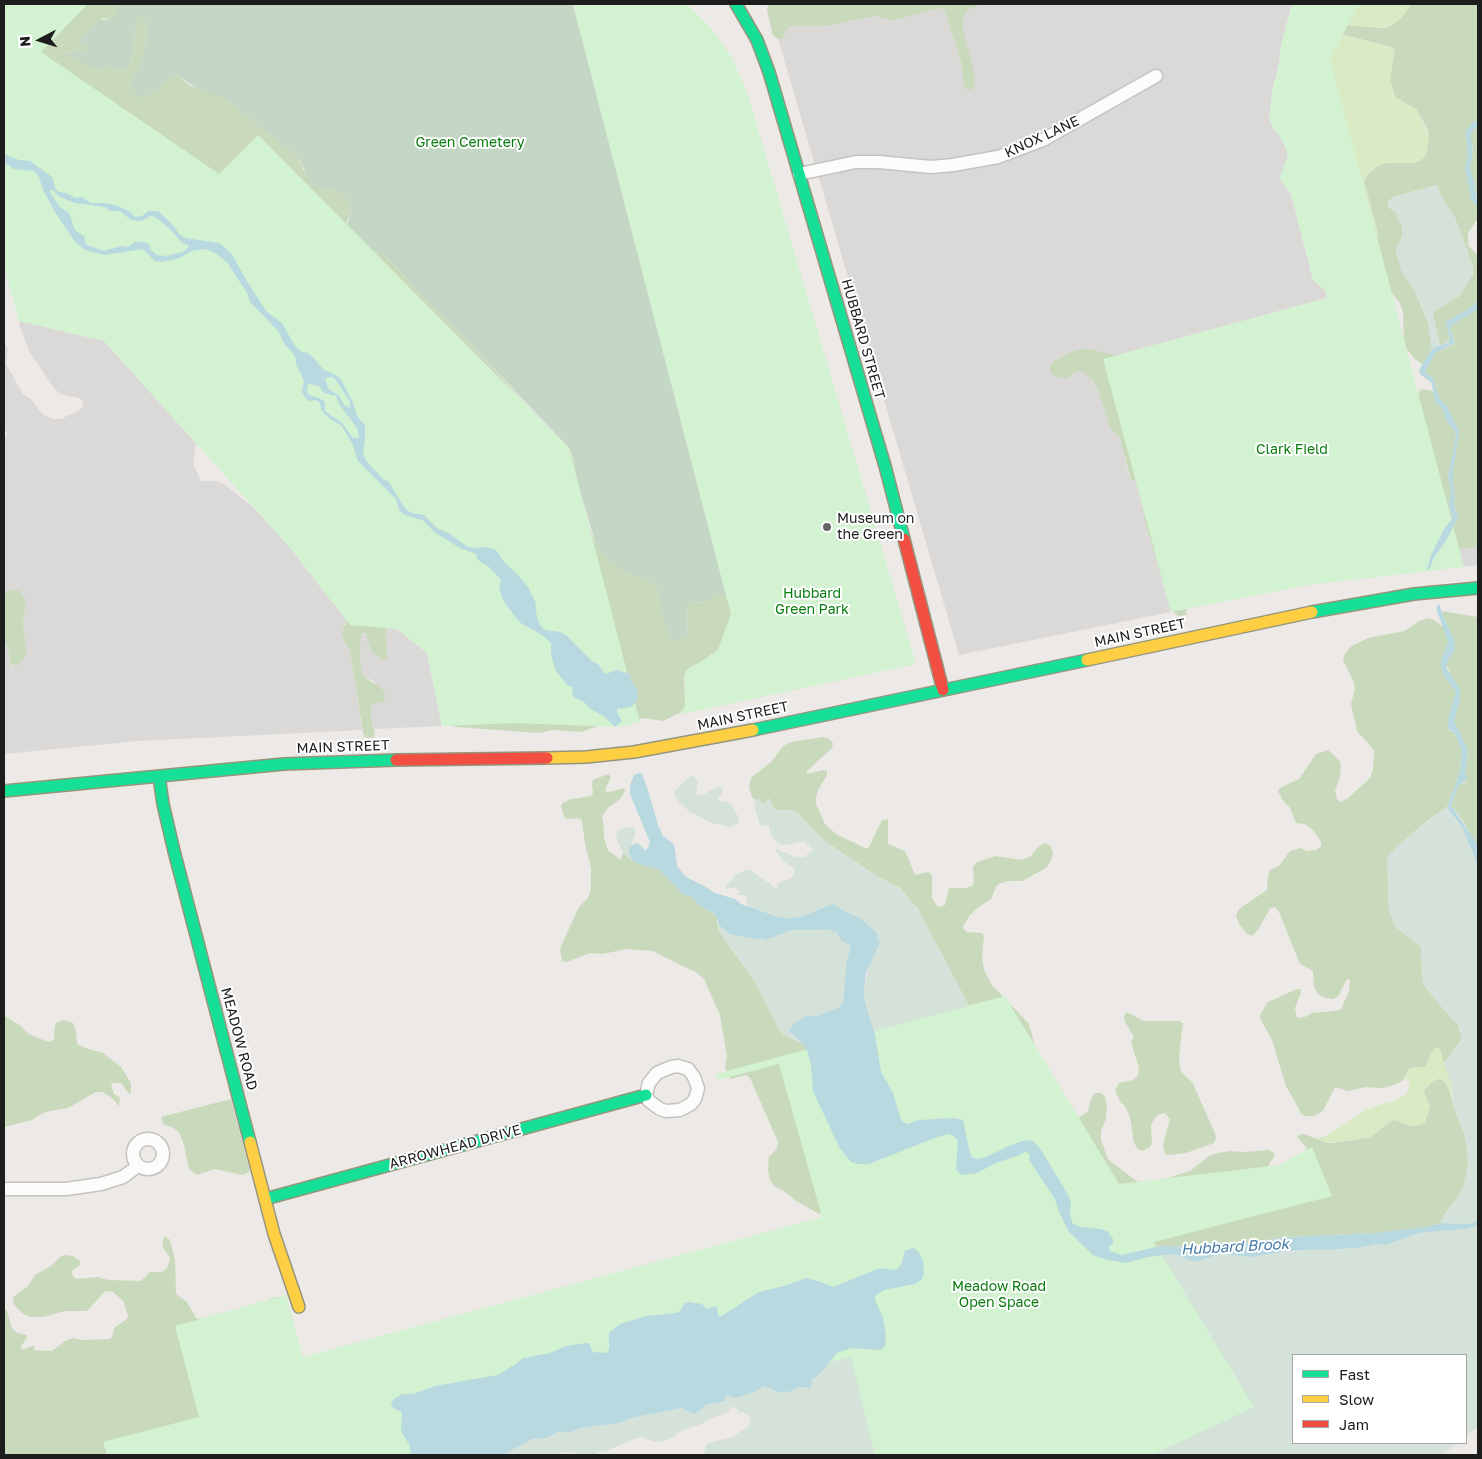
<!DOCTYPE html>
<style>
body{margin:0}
#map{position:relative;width:1482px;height:1459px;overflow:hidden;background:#ece9e6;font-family:"Golos Text",sans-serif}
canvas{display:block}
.frame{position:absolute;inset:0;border:5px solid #1d1d1d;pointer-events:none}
.legend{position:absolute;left:1292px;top:1354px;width:175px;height:90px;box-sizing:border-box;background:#fff;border:1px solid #a5a5a5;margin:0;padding:6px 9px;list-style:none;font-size:15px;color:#1d1d1d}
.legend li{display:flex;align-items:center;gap:10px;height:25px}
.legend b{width:25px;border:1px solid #a5a5a5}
.north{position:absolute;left:15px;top:15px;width:50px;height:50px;-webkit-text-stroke:4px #fff;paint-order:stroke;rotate:265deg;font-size:14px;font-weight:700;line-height:20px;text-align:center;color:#1d1d1d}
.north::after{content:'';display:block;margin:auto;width:18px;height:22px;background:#1d1d1d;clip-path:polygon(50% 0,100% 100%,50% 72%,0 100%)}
</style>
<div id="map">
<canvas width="1482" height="1459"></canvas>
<div class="frame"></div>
<ul class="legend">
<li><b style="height:6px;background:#16e098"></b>Fast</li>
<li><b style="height:6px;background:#ffcf43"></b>Slow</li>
<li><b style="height:6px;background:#f24e42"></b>Jam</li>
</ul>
<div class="north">N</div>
</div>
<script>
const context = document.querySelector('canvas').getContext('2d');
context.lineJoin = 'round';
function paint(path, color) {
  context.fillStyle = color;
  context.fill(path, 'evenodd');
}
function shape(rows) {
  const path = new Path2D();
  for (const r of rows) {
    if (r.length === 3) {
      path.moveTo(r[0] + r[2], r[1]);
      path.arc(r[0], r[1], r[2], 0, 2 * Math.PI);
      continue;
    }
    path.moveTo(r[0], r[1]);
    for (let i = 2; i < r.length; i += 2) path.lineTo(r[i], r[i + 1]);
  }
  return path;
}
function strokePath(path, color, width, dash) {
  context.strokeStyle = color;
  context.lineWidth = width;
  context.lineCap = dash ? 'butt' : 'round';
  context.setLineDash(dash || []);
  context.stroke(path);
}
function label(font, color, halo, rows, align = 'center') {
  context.font = font + ' "Golos Text",sans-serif';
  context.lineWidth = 4;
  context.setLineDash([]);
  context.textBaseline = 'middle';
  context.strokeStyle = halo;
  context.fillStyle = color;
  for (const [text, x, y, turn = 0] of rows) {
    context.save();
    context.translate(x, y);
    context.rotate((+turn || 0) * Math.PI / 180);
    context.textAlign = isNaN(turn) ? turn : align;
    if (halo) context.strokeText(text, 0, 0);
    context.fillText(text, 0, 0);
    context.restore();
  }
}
const residential = shape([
 [962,4,1292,4,1281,46,1279,64,1273,87,1269,118,1273,128,1279,134,1287,151,1288,156,1280,179,1291,194,1313,280,1326,291,1327,298,1103,359,1067,378,1077,372,1083,372,1090,376,1100,395,1110,429,1119,436,1129,476,1131,480,1136,480,1145,514,1145,522,1171,612,959,655,778,39,783,38,788,28,791,26,826,26,878,16,892,21,941,8,944,10,962,65,962,72,965,72,946,7],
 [20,321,104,341,196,443,193,464,201,481,217,481,224,484,255,509,292,550,346,620,341,634,350,652,362,730,138,741,4,754,4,640,8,649,12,666,15,666,27,653,23,623,26,606,14,589,4,592,4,439,7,435,7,432,4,430,4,342,8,348,6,364,23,394,31,399,42,414,53,419,61,419,79,410,82,407,83,401,79,398,60,394,54,388,29,351,19,324],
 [1478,547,1478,565,1464,567,1459,549],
 [386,628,397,629,427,653,442,726,374,729,371,719,371,708,373,704,375,682,363,676,360,660,361,635,363,633,367,636,371,650,387,658]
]);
const grass = shape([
 [1319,4,1412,4,1400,19,1391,26,1332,33,1392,47,1395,51,1390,79,1395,97,1416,109,1429,136,1426,156,1421,160,1414,163,1386,163,1364,181,1377,229,1378,253,1370,286],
 [1437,1047,1440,1049,1452,1086,1451,1095,1444,1081,1433,1081,1426,1087,1424,1092,1430,1106,1425,1122,1421,1125,1412,1126,1395,1120,1389,1122,1374,1135,1366,1138,1327,1143,1314,1138,1324,1137,1367,1109,1398,1099,1406,1095,1409,1089,1410,1083,1406,1079,1402,1081,1405,1072,1414,1067,1425,1067,1434,1048]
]);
const forest = shape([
 [4,4,117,4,117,11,115,15,112,19,103,18,79,39,78,41,86,46,88,50,84,52,65,52,91,68,99,69,106,66,118,70,130,66,134,46,137,17,142,17,145,21,148,33,143,53,143,61,131,82,149,95,175,74,191,86,224,98,298,157,303,169,320,190,333,188,343,195,352,208,345,227,352,249,380,253,389,259,421,295,461,334,568,450,575,464,578,477,579,499,581,508,596,545,620,569,653,584,657,588,663,612,680,641,686,637,688,634,686,605,688,603,706,602,719,594,733,603,733,609,727,629,718,650,701,662,690,667,684,677,685,706,683,711,663,721,643,718,631,722,637,689,631,681,630,674,617,670,179,234],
 [768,4,981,4,968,10,963,18,962,25,975,76,974,88,970,90,965,88,963,84,962,65,944,10,941,8,891,21,877,16,826,26,791,26,788,28,783,38,778,39,773,35,767,11],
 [1412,4,1478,4,1478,120,1473,122,1466,131,1468,158,1465,167,1478,207,1478,218,1468,233,1468,245,1478,256,1478,301,1467,310,1448,320,1446,325,1450,340,1440,346,1433,314,1435,311,1459,296,1473,273,1473,267,1455,218,1440,194,1437,185,1393,197,1388,207,1395,211,1402,227,1402,236,1396,249,1402,272,1415,291,1429,325,1432,349,1423,365,1415,359,1404,346,1403,311,1399,302,1388,289,1378,253,1377,229,1364,181,1368,174,1378,166,1386,163,1414,163,1421,160,1426,156,1429,136,1428,130,1416,109,1395,97,1390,79,1395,51,1392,47,1332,32,1339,25,1384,28,1391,26,1400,19],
 [1478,126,1478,202,1470,168,1473,149,1470,136,1472,131],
 [1478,309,1478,547,1448,551,1442,545,1458,518,1454,504,1455,497,1453,483,1453,470,1459,432,1447,406,1439,398,1433,378,1426,373,1426,370,1435,353,1454,344,1455,341,1450,329,1452,324],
 [1090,349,1145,363,1187,609,1186,615,1178,616,1174,612,1168,600,1145,522,1144,517,1147,509,1145,480,1131,480,1119,436,1110,429,1100,395,1093,380,1083,372,1077,372,1067,378,1061,378,1054,376,1050,372,1050,366,1055,360,1077,350],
 [1422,389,1433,391,1436,403,1443,409,1446,420,1455,431,1456,437,1448,477,1451,492,1449,505,1453,518,1444,529,1418,396,1419,391],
 [14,589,20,591,24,597,26,606,23,623,27,653,18,665,15,666,11,664,8,649,4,640,4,592],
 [351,610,386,628,387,658,385,660,381,659,371,651,366,634,363,633,361,635,360,660,363,676,382,689,385,694,384,701,373,704,371,708,371,719,375,735,373,738,365,737,363,733,350,652,341,634],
 [1441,611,1478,617,1478,848,1463,821,1451,805,1459,785,1466,782,1465,773,1468,750,1454,721,1460,701,1447,665,1448,660,1455,649],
 [1429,618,1434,620,1443,627,1448,638,1448,647,1441,661,1445,677,1456,692,1449,730,1455,733,1462,751,1460,771,1447,807,1427,821,1396,848,1388,888,1388,900,1390,913,1396,927,1421,946,1422,974,1424,985,1450,1017,1458,1024,1462,1039,1444,1063,1440,1049,1436,1047,1434,1048,1425,1067,1414,1067,1408,1070,1402,1081,1396,1084,1383,1088,1365,1087,1348,1091,1335,1087,1323,1111,1314,1116,1305,1116,1300,1113,1299,1109,1286,1086,1272,1040,1261,1020,1260,1015,1268,1002,1297,989,1300,989,1301,992,1295,1008,1297,1018,1305,1017,1312,1013,1334,1011,1341,1009,1349,991,1350,980,1348,979,1346,981,1338,996,1333,999,1325,998,1319,995,1314,987,1313,971,1300,964,1279,912,1275,907,1270,908,1258,930,1252,936,1247,934,1239,924,1236,915,1239,909,1267,890,1268,876,1270,870,1279,866,1290,851,1301,848,1307,851,1316,850,1321,847,1321,842,1314,831,1305,824,1296,823,1290,808,1282,799,1278,791,1280,788,1299,779,1316,754,1328,750,1339,760,1341,765,1340,777,1335,791,1337,799,1340,802,1347,799,1370,778,1373,770,1374,750,1357,731,1351,704,1355,689,1354,682,1344,662,1343,659,1345,654,1350,647,1368,638,1405,631,1419,621],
 [450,675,601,725,581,732,552,730,540,733,456,727,452,725],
 [823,737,829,739,833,743,832,748,807,771,807,774,824,770,827,771,827,775,818,790,816,798,816,804,825,824,836,834,867,849,869,847,882,820,888,819,888,844,905,851,915,875,928,872,932,875,932,898,937,906,941,907,945,905,949,888,966,888,972,886,974,882,973,867,977,862,996,856,1022,860,1031,856,1037,848,1045,843,1050,845,1053,853,1051,861,1046,868,1022,881,1008,881,999,884,996,887,991,899,976,909,970,915,963,926,964,930,967,932,982,933,984,936,982,958,984,970,992,985,1029,1024,1035,1047,983,1033,918,909,900,888,880,878,823,840,797,812,791,810,776,810,772,806,770,800,764,804,757,799,755,800,752,797,749,787,751,778,772,761,783,746,791,742],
 [608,774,611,777,605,790,606,792,609,792,624,788,625,790,621,798,608,808,602,816,604,829,604,838,608,850,621,860,623,852,632,861,644,866,658,869,684,895,691,896,700,906,717,916,717,923,719,931,755,982,779,1029,784,1035,803,1044,808,1053,906,1179,741,1265,827,1214,818,1213,796,1201,784,1191,774,1186,770,1180,768,1170,769,1157,777,1149,778,1142,750,1078,746,1075,731,1079,727,1074,725,1068,727,1056,720,1015,704,979,696,972,682,966,653,951,627,949,602,954,590,953,567,962,562,961,560,950,562,944,579,907,588,898,591,889,591,868,585,844,582,820,577,818,567,819,564,817,561,806,563,803,571,799,591,796,593,793,592,784,593,780],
 [1127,1012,1143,1021,1179,1021,1183,1023,1179,1056,1180,1068,1182,1073,1192,1082,1215,1133,1216,1138,1214,1143,1186,1153,1168,1155,1165,1154,1163,1145,1170,1119,1165,1113,1158,1115,1154,1119,1151,1125,1152,1142,1150,1147,1142,1151,1138,1149,1134,1143,1130,1117,1125,1106,1121,1103,1115,1090,1119,1083,1133,1080,1138,1075,1139,1068,1131,1042,1134,1037,1125,1022,1124,1016],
 [4,1016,18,1024,29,1034,48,1042,54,1040,55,1026,57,1022,64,1020,73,1023,76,1031,77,1044,85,1048,103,1053,121,1067,131,1083,131,1093,129,1094,121,1083,112,1083,111,1085,114,1094,120,1098,119,1106,111,1097,102,1092,96,1092,68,1108,50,1111,43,1113,32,1120,4,1127],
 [1439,1079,1445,1082,1451,1095,1453,1105,1464,1133,1467,1147,1468,1166,1464,1185,1458,1197,1443,1216,1441,1223,1425,1227,1376,1233,1287,1237,1247,1243,1209,1242,1203,1246,1195,1247,1161,1246,1130,1254,1074,1120,1088,1112,1091,1099,1095,1093,1101,1093,1105,1097,1107,1107,1106,1119,1101,1131,1101,1140,1108,1159,1135,1180,1144,1184,1155,1182,1190,1171,1209,1156,1218,1153,1230,1151,1244,1152,1269,1150,1274,1153,1274,1157,1263,1174,1308,1154,1306,1147,1297,1137,1299,1135,1304,1134,1327,1143,1332,1143,1367,1138,1374,1135,1389,1122,1395,1120,1411,1126,1421,1125,1425,1122,1430,1106,1424,1092,1425,1089,1433,1081],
 [231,1099,250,1171,243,1175,215,1169,197,1175,189,1169,184,1145,179,1132,172,1127,164,1125,161,1117],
 [164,1237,166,1237,170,1240,175,1260,176,1294,187,1302,196,1318,200,1319,261,1303,275,1297,281,1297,287,1306,170,1455,4,1455,4,1307,7,1311,12,1328,17,1333,27,1335,27,1338,21,1346,22,1350,32,1346,35,1346,34,1350,52,1351,65,1341,73,1338,83,1340,110,1339,112,1337,114,1328,127,1319,128,1315,123,1301,113,1292,105,1291,87,1311,65,1311,43,1317,30,1317,22,1313,14,1305,13,1297,28,1286,35,1275,51,1266,61,1256,65,1255,73,1256,79,1260,81,1264,72,1271,73,1277,77,1279,98,1277,108,1280,141,1281,150,1272,162,1272,167,1268,170,1260,169,1256,162,1246]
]);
const wetland = shape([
 [1437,185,1440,194,1455,218,1473,267,1471,278,1459,296,1435,311,1433,314,1440,346,1432,349,1427,319,1415,291,1402,272,1397,256,1396,249,1402,236,1402,227,1395,211,1387,204,1388,201,1393,197],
 [691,776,693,776,698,781,696,793,698,795,703,795,718,786,721,787,723,791,717,801,725,801,731,805,739,818,738,823,730,827,712,823,690,812,679,802,674,794,675,791,680,785],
 [768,798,770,799,774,809,781,811,791,810,797,812,823,840,880,878,900,888,918,909,983,1033,875,1034,865,1004,864,989,869,966,879,946,879,940,876,932,854,915,830,905,822,909,801,917,789,918,778,917,751,908,747,904,746,897,743,895,737,895,739,892,737,887,727,889,725,887,736,875,745,870,750,870,777,889,777,884,792,878,795,869,783,861,774,848,796,857,804,857,813,850,804,841,788,845,780,844,771,836,769,826,760,825,755,808,755,800,757,799,764,804],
 [1447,807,1457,822,1462,827,1478,866,1478,1221,1468,1224,1441,1223,1443,1216,1458,1197,1464,1185,1468,1166,1467,1147,1464,1133,1453,1105,1452,1086,1444,1063,1461,1042,1461,1032,1458,1024,1450,1017,1424,985,1422,974,1421,947,1396,928,1390,913,1388,900,1387,857,1396,848,1413,832],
 [628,827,634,828,636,831,629,853,632,861,623,852,618,843,616,833,620,829],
 [718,919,720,926,729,934,770,939,792,930,804,929,834,931,837,933,841,940,851,946,843,1002,837,1009,817,1016,792,1035,803,1044,784,1035,779,1029,755,982,719,931,717,923],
 [1478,1226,1478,1427,1466,1435,1466,1355,1293,1355,1293,1443,1457,1443,1442,1455,704,1455,706,1445,716,1441,731,1438,746,1428,750,1423,751,1419,747,1414,743,1412,737,1414,738,1410,733,1406,726,1413,712,1418,702,1424,683,1430,672,1438,663,1441,656,1442,641,1437,634,1439,606,1451,599,1452,595,1455,579,1455,577,1453,563,1452,549,1455,503,1455,532,1439,548,1438,560,1431,568,1433,581,1428,621,1423,630,1418,682,1408,693,1414,700,1411,706,1405,725,1401,726,1395,736,1398,755,1392,764,1386,780,1393,795,1390,799,1387,806,1388,830,1361,1148,1257,1173,1254,1195,1262,1220,1254,1251,1257,1318,1249,1359,1248,1377,1244,1386,1245,1419,1233,1465,1229]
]);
const cemetery = shape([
 [117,4,573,4,727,599,719,594,706,602,688,603,686,606,688,634,686,637,680,641,672,640,668,638,657,588,653,584,620,569,604,556,596,545,578,484,575,464,569,448,461,334,421,295,389,259,380,253,373,252,347,225,352,208,343,195,333,188,320,190,314,187,309,179,298,157,224,98,203,92,175,74,149,95,142,98,137,96,130,82,143,61,143,53,148,33,145,21,142,17,137,17,134,46,130,66,127,68,118,70,106,66,100,69,91,68,65,53,87,50,86,46,78,41,79,39,99,20,112,19,115,15,117,11]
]);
const park = shape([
 [4,4,88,4,41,52,219,174,258,135,569,448,640,722,620,727,513,723,442,726,427,653,397,629,350,625,292,550,104,341,19,321,4,266],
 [573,4,687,4,711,28,732,58,747,92,916,664,677,715,682,711,685,706,685,671,701,662,718,650,731,614],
 [1292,4,1359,4,1330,59,1464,567,1308,585,1171,612,1103,359,1327,298,1326,291,1313,280,1291,194,1280,179,1281,174,1288,156,1287,151,1279,134,1273,128,1269,118,1273,87,1279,64,1281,46],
 [1005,996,1119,1184,1279,1165,1312,1147,1332,1196,1154,1242,1254,1407,1152,1455,875,1455,851,1357,460,1455,107,1455,103,1442,199,1417,175,1326,286,1295,303,1357,822,1217,779,1064,718,1080,716,1074]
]);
const water = shape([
 [1478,120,1478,126,1472,131,1471,136,1473,149,1470,168,1474,181,1478,207,1471,200,1465,166,1468,158,1466,131,1473,122],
 [4,154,19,160,30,161,52,177,56,190,59,192,66,193,76,198,82,197,91,203,104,203,118,206,129,211,135,217,142,216,148,211,158,211,173,225,179,234,185,238,219,243,231,253,248,283,267,312,282,323,295,346,303,353,306,352,312,356,324,370,336,375,342,381,353,403,357,416,365,425,365,438,363,454,367,462,384,480,388,481,405,508,411,513,424,515,437,528,450,534,468,547,474,548,486,547,496,550,504,562,518,575,528,587,535,601,537,618,540,625,545,630,560,632,567,636,592,661,599,665,605,674,617,670,630,674,631,681,637,689,638,697,637,701,631,707,617,709,617,713,622,721,615,727,605,717,589,708,584,702,573,697,572,687,567,685,556,671,551,655,551,643,542,635,522,624,516,618,503,600,499,587,501,580,489,567,478,560,476,554,460,548,434,532,424,521,403,514,399,510,396,499,358,461,353,445,341,425,330,419,322,411,320,403,316,400,309,401,304,396,302,392,304,381,296,364,296,359,292,352,285,345,278,331,250,302,247,293,227,262,215,253,206,249,191,251,180,258,162,262,155,261,143,249,105,255,85,250,76,243,55,212,43,190,39,177,34,171,14,169,4,162],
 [50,190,53,190,58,196,75,203,105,207,110,211,120,211,131,220,142,221,150,216,155,217,170,229,183,244,188,245,188,248,183,252,166,256,157,255,151,250,150,245,145,242,135,242,128,247,121,246,104,251,87,245,85,242,84,236,75,230,69,213,60,207,51,194],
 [332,377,336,380,350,402,350,408,344,405,340,397,328,388,325,378],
 [308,384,319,386,324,393,336,396,339,404,357,428,359,438,353,438,342,423,325,411,325,402,319,398,309,395,307,391],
 [1478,301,1478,309,1452,325,1450,329,1455,343,1435,353,1426,370,1426,373,1433,378,1439,398,1447,406,1459,432,1453,470,1453,483,1455,497,1454,504,1458,518,1447,539,1433,559,1430,569,1427,569,1431,555,1444,529,1453,518,1449,505,1451,492,1448,477,1456,437,1455,431,1446,420,1443,409,1436,403,1431,382,1421,375,1419,370,1432,349,1449,342,1450,339,1446,325,1448,320,1467,310],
 [1437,605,1440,605,1441,611,1455,642,1455,649,1448,660,1447,665,1447,669,1460,689,1460,701,1454,721,1468,750,1465,773,1467,780,1459,785,1451,805,1476,842,1478,848,1478,866,1462,827,1447,808,1460,771,1462,751,1455,733,1448,728,1449,715,1456,692,1445,677,1441,667,1441,661,1448,642,1437,611],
 [639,773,642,774,646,784,658,825,663,836,674,844,677,866,686,877,704,886,715,893,735,899,741,904,778,917,789,918,801,917,833,904,842,910,858,917,876,932,880,943,866,973,864,989,865,1003,875,1034,881,1072,893,1093,901,1120,907,1124,919,1120,953,1118,963,1120,970,1153,973,1158,977,1159,986,1157,1009,1146,1025,1140,1033,1141,1041,1150,1067,1193,1071,1202,1070,1215,1073,1224,1081,1227,1101,1229,1108,1232,1113,1239,1113,1243,1109,1247,1110,1251,1121,1255,1161,1246,1195,1247,1203,1246,1209,1242,1247,1243,1287,1237,1376,1233,1425,1227,1441,1223,1468,1224,1478,1221,1478,1226,1465,1229,1419,1233,1386,1245,1377,1244,1359,1248,1292,1251,1251,1257,1220,1254,1195,1262,1173,1254,1148,1257,1126,1263,1104,1259,1093,1255,1069,1232,1059,1212,1055,1199,1029,1160,1030,1155,1026,1151,1020,1155,996,1163,977,1173,962,1175,956,1170,958,1141,954,1136,949,1134,937,1137,869,1164,859,1164,851,1162,839,1147,813,1091,811,1066,808,1053,803,1044,789,1031,793,1025,805,1016,817,1016,840,1007,843,1002,847,961,851,946,841,940,837,933,828,930,792,930,766,940,763,938,756,939,729,934,720,926,715,914,700,906,691,896,684,895,658,869,644,866,632,861,629,853,630,846,638,843,645,850,648,848,650,842,630,794,630,785,634,775],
 [913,1248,918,1251,923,1261,924,1273,922,1279,915,1284,884,1290,875,1296,875,1300,883,1318,886,1336,885,1347,880,1350,851,1348,837,1353,819,1375,813,1379,810,1388,799,1387,792,1391,780,1393,764,1386,755,1392,736,1398,726,1395,725,1401,706,1405,700,1411,693,1414,682,1408,630,1418,621,1423,581,1428,568,1433,560,1431,547,1438,532,1439,503,1455,411,1455,409,1444,401,1432,402,1412,393,1408,391,1404,394,1399,402,1394,413,1394,435,1386,498,1375,517,1363,523,1358,550,1353,566,1346,587,1343,589,1343,593,1352,606,1353,609,1349,609,1333,620,1324,646,1316,676,1313,680,1311,684,1304,688,1302,702,1304,707,1309,717,1306,718,1315,720,1317,759,1292,784,1286,806,1278,818,1281,833,1287,880,1268,896,1270,901,1265,905,1251]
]);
const street = shape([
 [799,174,856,162,879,162,931,167,953,165,998,157,1043,140,1156,76],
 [678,1066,688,1069,694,1077,698,1088,695,1099,691,1104,680,1110,666,1111,660,1109,649,1101,646,1095,649,1083,657,1073,671,1067,678,1066],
 [148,1154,15],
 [4,1189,66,1189,101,1184,123,1177,138,1166]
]);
const fast = shape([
 [736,4,757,40,769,72,885,466,904,539],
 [1312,612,1414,594,1478,588],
 [753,730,1087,660],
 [159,776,163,804,174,851,250,1142],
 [4,791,284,764,396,760],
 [265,1199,646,1095]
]);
const slow = shape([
 [1087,660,1312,612],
 [547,758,586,757,634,752,753,730],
 [250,1142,274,1234,299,1307]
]);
const jam = shape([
 [904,539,943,690],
 [396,760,547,758]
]);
const markers = [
 [827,527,5,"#656463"]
];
const streetNames = [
 ["KNOX LANE",1042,137,-25],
 ["HUBBARD STREET",863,339,74],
 ["MAIN STREET",1140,633,-12],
 ["MAIN STREET",743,716,-12],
 ["MAIN STREET",343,747,-2],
 ["MEADOW ROAD",239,1039,75],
 ["ARROWHEAD DRIVE",455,1147,-15]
];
const parkNames = [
 ["Green Cemetery",470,143],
 ["Clark Field",1292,450],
 ["Hubbard",812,594],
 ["Green Park",812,610],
 ["Meadow Road",999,1287],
 ["Open Space",999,1303]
];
const poiNames = [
 ["Museum on",837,519],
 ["the Green",837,535]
];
const waterNames = [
 ["Hubbard Brook",1235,1247,-3]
];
paint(residential, '#dbd9d7');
paint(grass, '#daeac4');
paint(forest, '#c8dabb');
paint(wetland, '#d4e2d9');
paint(cemetery, '#c4d7c4');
paint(park, '#d3f2d2');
paint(water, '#b9d9e0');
strokePath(street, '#c4c3c2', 15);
strokePath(fast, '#95957e', 14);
strokePath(slow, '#95957e', 14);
strokePath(jam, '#95957e', 14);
strokePath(street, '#fcfcfb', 12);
strokePath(fast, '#16e098', 11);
strokePath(slow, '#ffcf43', 11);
strokePath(jam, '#f24e42', 11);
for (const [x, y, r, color] of markers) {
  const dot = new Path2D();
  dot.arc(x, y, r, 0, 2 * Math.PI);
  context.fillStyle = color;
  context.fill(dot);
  strokePath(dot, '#fff', 2);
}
label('14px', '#1d1d1d', '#fff', streetNames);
label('14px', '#0a7c0f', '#fff', parkNames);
label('14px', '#1d1d1d', '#fff', poiNames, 'left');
label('italic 15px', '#467aa6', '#fff', waterNames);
</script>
